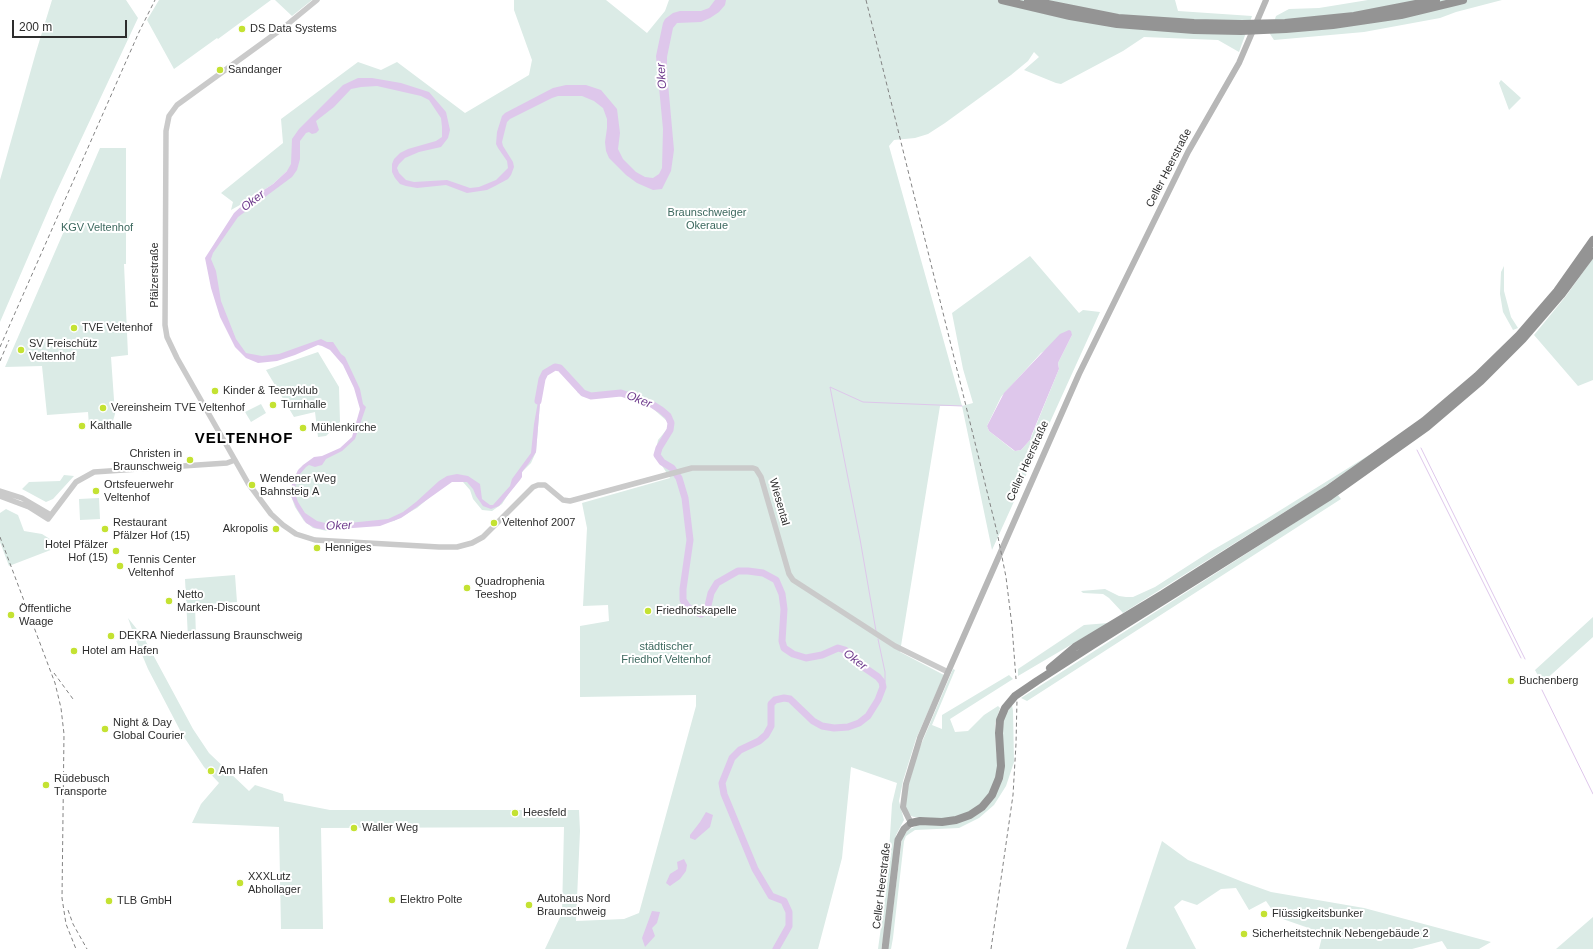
<!DOCTYPE html>
<meta charset="utf-8">
<style>
body{margin:0}
#map{position:relative;width:1593px;height:949px;overflow:hidden;background:#fff;font-family:Helvetica,sans-serif}
canvas{display:block}
.scale{position:absolute;left:12px;top:20px;width:115px;height:18px;box-sizing:border-box;border:2px solid #2d2d2d;border-top:0;padding-left:5px;font-size:12px;line-height:14px;white-space:nowrap;color:#2d2d2d;-webkit-text-stroke:3px #fff;paint-order:stroke}
</style>
<div id="map">
<canvas width="1593" height="949"></canvas>
<div class="scale">200 m</div>
</div>
<script>
const context = document.querySelector('canvas').getContext('2d');
context.lineJoin = 'round';
function paint(path, color) {
  context.fillStyle = color;
  context.fill(path, 'evenodd');
}
function shape(rows) {
  const path = new Path2D();
  for (const r of rows) {
    path.moveTo(r[0], r[1]);
    for (let i = 2; i < r.length; i += 2) path.lineTo(r[i], r[i + 1]);
  }
  return path;
}
function strokePath(path, color, width, dash) {
  context.strokeStyle = color;
  context.lineWidth = width;
  context.lineCap = dash ? 'butt' : 'round';
  context.setLineDash(dash || []);
  context.stroke(path);
}
function label(font, color, halo, rows, align = 'center') {
  context.font = font + ' Helvetica,sans-serif';
  context.lineWidth = 4;
  context.setLineDash([]);
  context.textBaseline = 'middle';
  context.strokeStyle = halo;
  context.fillStyle = color;
  for (const [text, x, y, turn = 0] of rows) {
    context.save();
    context.translate(x, y);
    context.rotate((+turn || 0) * Math.PI / 180);
    context.textAlign = isNaN(turn) ? turn : align;
    if (halo) context.strokeText(text, 0, 0);
    context.fillText(text, 0, 0);
    context.restore();
  }
}
const green = shape([
 [52,0,126,0,138,18,54,197,0,322,0,180,36,52],
 [159,0,271,0,218,39,217,38,174,69,147,20],
 [275,0,312,0,292,16],
 [514,0,606,0,647,33,665,11,669,0,1175,0,1178,11,1252,16,1239,52,1218,40,1144,37,1123,51,1061,84,1056,83,1024,70,1039,57,1034,52,1028,61,1011,75,945,123,928,134,915,138,894,140,889,146,962,406,973,403,963,369,952,313,1030,256,1079,313,1083,310,1100,312,992,550,962,406,940,406,900,652,944,675,916,739,903,781,899,801,904,820,896,835,895,843,888,915,881,949,878,949,887,883,892,804,897,783,851,767,842,858,818,949,545,949,562,913,564,827,321,828,323,929,281,929,279,827,192,823,201,804,219,783,204,767,182,734,148,669,135,638,128,618,144,638,193,729,209,753,249,791,255,785,283,794,284,801,330,810,579,810,580,831,576,921,624,919,639,913,696,706,696,695,580,697,580,626,609,621,608,605,583,606,587,528,582,503,670,478,655,455,658,440,668,428,668,422,651,407,621,394,591,398,578,393,571,380,560,369,555,368,546,373,540,403,536,452,531,463,523,471,502,504,492,511,482,510,473,499,470,490,463,482,449,481,417,508,394,521,327,531,313,528,304,521,295,507,291,496,299,469,340,449,353,438,361,410,356,388,345,367,331,348,319,343,277,360,245,354,235,342,222,315,209,260,211,254,236,214,284,178,290,164,287,171,273,184,247,201,231,210,233,202,221,193,283,143,281,119,358,62,381,70,397,62,465,113,529,75,532,60,514,10],
 [1072,335,1058,363,1059,369,1030,440,1021,450,1015,451,1013,450,989,431,987,426,1001,397,1041,353],
 [1368,0,1502,0,1456,12,1440,18,1364,32,1274,40,1270,34,1276,16,1289,9,1319,8],
 [1501,80,1521,98,1509,110,1499,83],
 [100,148,126,148,126,264,124,264,128,355,111,357,115,414,112,424,89,425,88,412,47,415,42,366,5,367],
 [1593,258,1593,380,1578,386,1534,335,1566,296],
 [1504,266,1504,291,1511,317,1518,328,1513,330,1503,312,1500,294,1501,272],
 [318,352,339,387,340,422,326,436,318,437,315,412,294,417,266,370],
 [261,404,266,413,251,422,245,412],
 [1382,447,1318,491,1123,613,1109,598,1103,594,1083,593,1081,591,1105,589,1119,596,1126,597,1133,597,1155,587,1211,551,1263,521],
 [64,475,74,476,53,499,46,502,22,489,29,482,60,481],
 [1338,495,1341,499,1027,701,1021,698],
 [99,498,100,519,80,520,79,499],
 [6,509,18,515,24,531,42,534,61,546,9,566,0,542,0,513],
 [235,575,237,602,195,605,196,637,188,638,185,579],
 [1593,617,1593,637,1542,683,1535,670],
 [1108,623,1018,676,1018,669,1084,625],
 [953,669,955,670,932,725,942,729,942,715,1009,675,1013,679,950,719,955,732,968,731,984,715,998,706,1000,708,995,724,996,752,999,769,988,796,971,813,951,819,914,817,911,816,906,809,906,795,917,754],
 [1012,705,1013,711,1014,762,1006,786,994,805,979,818,959,828,915,830,906,836,904,841,893,938,891,949,888,949,902,838,908,830,918,825,955,823,997,791,1004,717],
 [1162,841,1188,860,1243,882,1271,892,1364,908,1491,942,1479,949,1447,949,1442,941,1412,949,1319,949,1323,933,1277,917,1266,901,1249,910,1236,888,1221,889,1197,905,1182,900,1174,907,1196,949,1126,949],
 [1593,917,1593,949,1556,949]
]);
const water = shape([
 [715,0,726,0,725,5,719,12,710,18,701,22,677,23,673,28,667,57,667,72,674,150,671,171,662,189,653,190,637,183,626,175,609,158,606,151,605,142,607,128,607,119,603,108,594,101,582,96,558,96,552,98,510,119,507,122,502,142,503,146,513,162,514,167,511,175,508,179,495,186,487,190,467,193,446,185,417,188,406,186,400,184,395,178,392,172,392,164,394,159,400,153,408,149,436,141,442,137,442,127,441,118,429,100,421,96,377,86,361,87,351,89,334,107,316,121,319,130,316,133,312,134,309,132,306,133,300,141,300,159,297,170,292,177,238,217,213,253,211,259,216,271,221,301,236,339,246,353,262,356,279,354,321,339,327,342,333,342,341,354,345,357,360,389,363,404,366,407,355,439,342,451,326,459,322,465,315,467,309,465,306,467,300,474,296,481,295,493,298,502,305,513,317,521,329,524,333,523,339,524,388,519,403,512,416,502,439,481,447,476,457,474,468,476,480,484,482,499,490,505,493,505,510,486,512,479,531,453,534,424,542,379,536,452,529,463,522,472,522,477,520,480,499,506,491,509,483,506,476,496,473,489,467,482,452,482,407,514,401,518,380,526,326,530,315,528,306,523,297,509,291,496,292,483,298,470,303,465,314,457,322,456,340,448,352,437,360,409,354,388,343,365,330,350,322,346,318,345,295,355,277,361,258,363,246,358,235,347,220,317,211,288,205,258,234,213,247,201,273,184,287,171,291,164,292,139,299,129,343,85,358,78,372,78,401,83,429,92,446,112,450,130,448,138,441,147,419,152,405,158,399,164,397,168,399,173,406,180,414,182,447,180,470,188,479,187,496,180,508,168,507,161,498,148,496,144,497,132,502,116,505,113,553,88,566,85,586,85,601,90,617,109,620,133,618,149,623,159,636,172,645,177,653,178,659,174,662,168,663,129,656,56,663,23,665,19,673,13,680,11,701,11,709,8],
 [1069,330,1071,331,1072,335,1058,363,1059,369,1032,434,1030,440,1021,450,1015,451,989,431,987,426,1004,393,1060,334],
 [706,812,713,815,710,827,695,840,690,838,690,835,700,822],
 [684,859,687,865,686,871,680,879,670,886,666,883,670,874,678,869,677,862],
 [652,911,660,912,657,923,652,928,655,936,645,947,642,938]
]);
const stream = shape([
 [1421,448,1525,659],
 [1417,450,1521,658],
 [876,631,860,539,830,387,863,402,962,406],
 [878,639,885,672,885,681,883,687],
 [1542,690,1593,794]
]);
const river = shape([
 [538,401,542,379,545,373,555,367,560,368,583,393,591,396,621,393,650,403,661,410,668,416,671,423,670,430,659,448,657,455,662,462,672,468,679,478,685,498,690,540,683,589,683,600,687,606,692,611,701,614,707,610,711,593,717,583,738,571,748,571,763,573,776,580,782,594,784,609,782,641,784,648,793,654,806,658,822,655,838,648,845,650,862,666,878,677,882,682,883,687,878,700,868,716,859,723,848,727,834,728,822,726,813,721,790,699,784,698,775,700,771,704,771,726,766,735,759,741,740,750,732,758,722,783,724,794,755,869,771,896,784,901,789,912,789,926,776,949]
]);
const tertiary = shape([
 [317,0,283,28,177,105,169,116,166,131,165,325,167,337,177,358,248,483,271,514,283,525,296,534,315,540,439,547,457,547,472,543,483,537,533,487,538,485,545,485,563,500,570,501,692,468,753,468,756,469,761,477,789,574,793,580,895,646,948,672],
 [0,491,22,498,51,515],
 [0,496,29,507,48,519,76,482,94,472,227,463,235,460]
]);
const secondary = shape([
 [911,823,903,807,906,784,920,738,948,672,1079,374,1188,152,1239,63,1266,0]
]);
const primary = shape([
 [885,949,898,840,904,829,911,823]
]);
const motorway = shape([
 [1002,0,1070,16,1117,24,1194,30,1241,31,1286,29,1333,25,1401,15,1463,0],
 [1028,0,1118,18,1194,23,1242,24,1285,23,1354,16,1436,0],
 [1050,668,1075,647,1163,594,1327,490,1424,421,1477,376,1519,335,1557,291,1593,240],
 [911,823,920,821,942,822,956,820,970,815,982,807,992,795,999,778,1001,766,999,733,1000,720,1005,708,1015,696,1037,681,1093,645,1330,496,1427,427,1481,381,1523,339,1561,295,1593,252]
]);
const rail = shape([
 [866,0,997,532,1006,577,1012,626,1016,679],
 [0,347,139,32,155,0],
 [0,361,9,340],
 [0,537,55,683,61,708,64,734,62,898,66,924,76,949],
 [54,673,73,699],
 [68,910,73,924,87,949],
 [991,949,1013,795,1016,744,1017,700]
]);
const markers = [
 [242,29,4,"#c4e232"],
 [220,70,4,"#c4e232"],
 [74,328,4,"#c4e232"],
 [21,350,4,"#c4e232"],
 [215,391,4,"#c4e232"],
 [273,405,4,"#c4e232"],
 [103,408,4,"#c4e232"],
 [82,426,4,"#c4e232"],
 [303,428,4,"#c4e232"],
 [190,460,4,"#c4e232"],
 [252,485,4,"#c4e232"],
 [96,491,4,"#c4e232"],
 [494,523,4,"#c4e232"],
 [105,529,4,"#c4e232"],
 [276,529,4,"#c4e232"],
 [317,548,4,"#c4e232"],
 [116,551,4,"#c4e232"],
 [120,566,4,"#c4e232"],
 [467,588,4,"#c4e232"],
 [169,601,4,"#c4e232"],
 [648,611,4,"#c4e232"],
 [11,615,4,"#c4e232"],
 [111,636,4,"#c4e232"],
 [74,651,4,"#c4e232"],
 [1511,681,4,"#c4e232"],
 [105,729,4,"#c4e232"],
 [211,771,4,"#c4e232"],
 [46,785,4,"#c4e232"],
 [515,813,4,"#c4e232"],
 [354,828,4,"#c4e232"],
 [240,883,4,"#c4e232"],
 [392,900,4,"#c4e232"],
 [109,901,4,"#c4e232"],
 [529,905,4,"#c4e232"],
 [1264,914,4,"#c4e232"],
 [1244,934,4,"#c4e232"]
];
const poiNames = [
 ["DS Data Systems",250,29],
 ["Sandanger",228,70],
 ["TVE Veltenhof",82,328],
 ["SV Freischütz",29,344],
 ["Veltenhof",29,357],
 ["Kinder & Teenyklub",223,391],
 ["Turnhalle",281,405],
 ["Vereinsheim TVE Veltenhof",111,408],
 ["Kalthalle",90,426],
 ["Mühlenkirche",311,428],
 ["Christen in",182,454,"right"],
 ["Braunschweig",182,467,"right"],
 ["Wendener Weg",260,479],
 ["Bahnsteig A",260,492],
 ["Ortsfeuerwehr",104,485],
 ["Veltenhof",104,498],
 ["Restaurant",113,523],
 ["Pfälzer Hof (15)",113,536],
 ["Veltenhof 2007",502,523],
 ["Akropolis",268,529,"right"],
 ["Hotel Pfälzer",108,545,"right"],
 ["Hof (15)",108,558,"right"],
 ["Henniges",325,548],
 ["Tennis Center",128,560],
 ["Veltenhof",128,573],
 ["Quadrophenia",475,582],
 ["Teeshop",475,595],
 ["Netto",177,595],
 ["Marken-Discount",177,608],
 ["Öffentliche",19,609],
 ["Waage",19,622],
 ["Friedhofskapelle",656,611],
 ["DEKRA Niederlassung Braunschweig",119,636],
 ["Hotel am Hafen",82,651],
 ["Buchenberg",1519,681],
 ["Night & Day",113,723],
 ["Global Courier",113,736],
 ["Am Hafen",219,771],
 ["Rüdebusch",54,779],
 ["Transporte",54,792],
 ["Heesfeld",523,813],
 ["Waller Weg",362,828],
 ["XXXLutz",248,877],
 ["Abhollager",248,890],
 ["Autohaus Nord",537,899],
 ["Braunschweig",537,912],
 ["Elektro Polte",400,900],
 ["TLB GmbH",117,901],
 ["Flüssigkeitsbunker",1272,914],
 ["Sicherheitstechnik Nebengebäude 2",1252,934]
];
const streetNames = [
 ["Celler Heerstraße",1169,168,-63],
 ["Pfälzerstraße",155,275,-90],
 ["Celler Heerstraße",1028,461,-66],
 ["Wiesental",779,502,74],
 ["Celler Heerstraße",882,886,-83]
];
const parkNames = [
 ["Braunschweiger",707,213],
 ["Okeraue",707,226],
 ["KGV Veltenhof",97,228],
 ["städtischer",666,647],
 ["Friedhof Veltenhof",666,660]
];
const waterNames = [
 ["Oker",662,76,-94],
 ["Oker",253,201,-37],
 ["Oker",639,400,22],
 ["Oker",339,526,-2],
 ["Oker",855,660,38]
];
const districtNames = [
 ["VELTENHOF",244,439]
];
paint(green, '#dbebe6');
paint(water, '#dec7eb');
strokePath(stream, '#dec7eb', 1);
strokePath(river, '#dec7eb', 7);
strokePath(tertiary, '#cacaca', 5.5);
strokePath(secondary, '#b7b7b7', 6);
strokePath(primary, '#a5a5a5', 7);
strokePath(motorway, '#949494', 8);
strokePath(rail, '#828282', 1, [4, 3]);
for (const [x, y, r, color] of markers) {
  const dot = new Path2D();
  dot.arc(x, y, r, 0, 2 * Math.PI);
  context.fillStyle = color;
  context.fill(dot);
  strokePath(dot, '#fff', 1.5);
}
label('11px', '#2d2d2d', '#fff', poiNames, 'left');
label('11px', '#2d2d2d', '#fff', streetNames);
label('11px', '#3c685e', '#fff', parkNames);
label('italic 12px', '#703d8e', '#fff', waterNames);
context.letterSpacing = '1px';
label('bold 15px', '#000', '#fff', districtNames);
context.letterSpacing = '0px';
</script>
